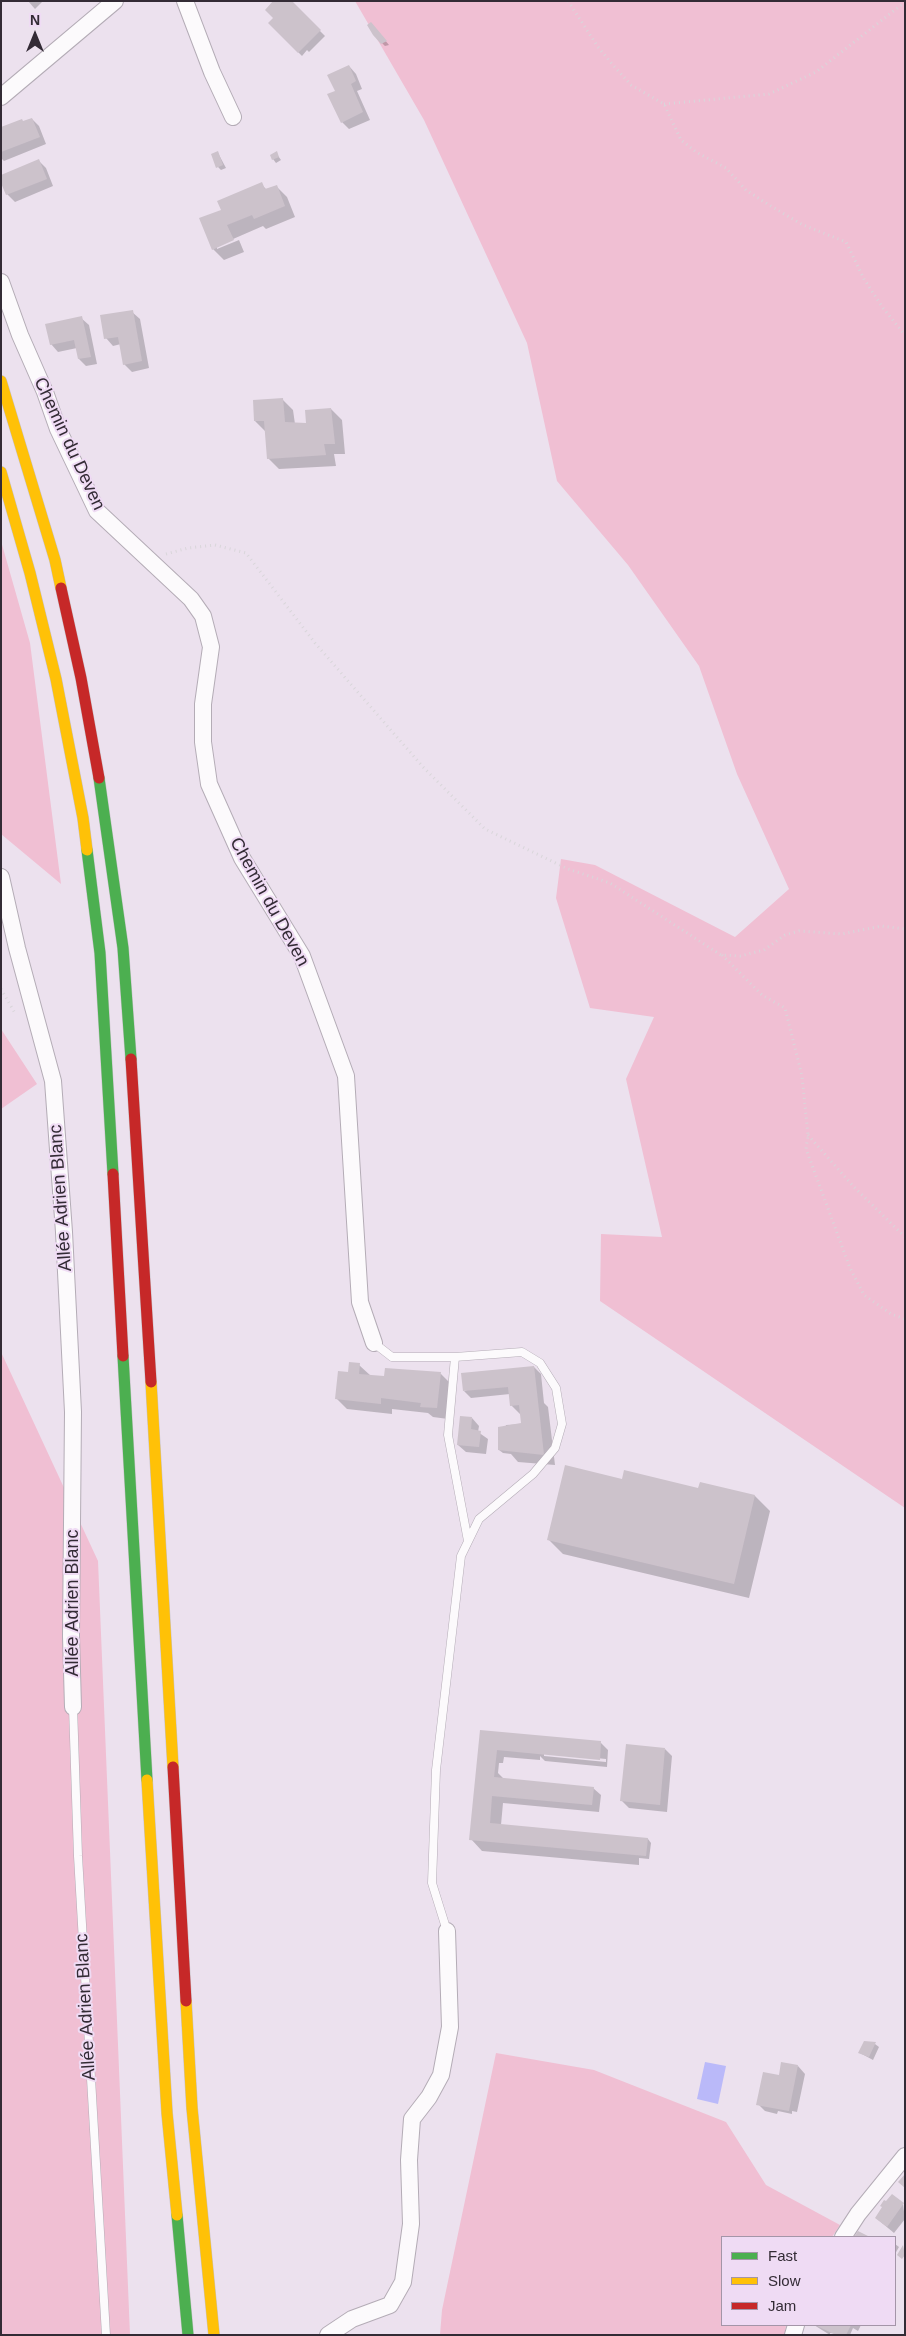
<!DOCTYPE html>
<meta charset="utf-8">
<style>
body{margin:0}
#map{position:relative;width:906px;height:2336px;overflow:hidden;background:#ece1ee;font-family:Arial,sans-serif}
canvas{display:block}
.frame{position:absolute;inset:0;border:2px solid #332b35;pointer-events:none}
.legend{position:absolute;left:721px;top:2236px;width:175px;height:90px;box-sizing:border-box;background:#efdbf4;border:1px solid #a495a8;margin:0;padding:6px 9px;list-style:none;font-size:15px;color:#332b35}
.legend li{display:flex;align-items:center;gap:10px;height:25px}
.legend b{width:25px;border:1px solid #a495a8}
.north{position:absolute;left:10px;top:10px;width:50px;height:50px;-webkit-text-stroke:4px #efdbf4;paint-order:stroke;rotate:0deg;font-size:14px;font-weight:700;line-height:20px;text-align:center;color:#332b35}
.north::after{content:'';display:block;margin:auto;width:18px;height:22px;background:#332b35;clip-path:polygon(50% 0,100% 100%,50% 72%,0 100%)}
</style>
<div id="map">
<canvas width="906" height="2336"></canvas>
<div class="frame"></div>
<ul class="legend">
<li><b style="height:6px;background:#4caf50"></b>Fast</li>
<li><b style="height:6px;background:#ffc107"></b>Slow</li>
<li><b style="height:6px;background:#c62828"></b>Jam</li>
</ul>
<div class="north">N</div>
</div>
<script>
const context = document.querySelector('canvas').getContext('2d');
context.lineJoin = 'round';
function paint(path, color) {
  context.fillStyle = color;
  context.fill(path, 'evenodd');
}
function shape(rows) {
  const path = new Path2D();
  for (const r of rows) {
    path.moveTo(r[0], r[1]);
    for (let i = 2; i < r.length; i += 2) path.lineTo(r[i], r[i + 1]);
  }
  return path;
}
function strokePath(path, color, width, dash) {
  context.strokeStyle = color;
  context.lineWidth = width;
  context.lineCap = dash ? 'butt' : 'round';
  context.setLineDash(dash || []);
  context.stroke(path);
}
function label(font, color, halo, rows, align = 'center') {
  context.font = font + ' Arial,sans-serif';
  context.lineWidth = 4;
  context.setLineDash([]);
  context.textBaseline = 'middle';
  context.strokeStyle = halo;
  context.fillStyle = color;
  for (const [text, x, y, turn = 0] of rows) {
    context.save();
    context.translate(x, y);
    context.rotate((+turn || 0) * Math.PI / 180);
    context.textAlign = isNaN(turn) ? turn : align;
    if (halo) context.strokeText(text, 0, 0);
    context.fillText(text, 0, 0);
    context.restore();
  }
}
const green = shape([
 [355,1,905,1,905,1508,600,1301,601,1234,662,1237,626,1079,654,1017,590,1008,556,898,561,859,595,865,735,937,789,889,737,774,699,666,628,565,557,481,527,343,424,120],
 [1,541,30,643,61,884,1,834],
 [1,1029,37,1084,1,1109],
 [1,1352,98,1561,130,2335,1,2335],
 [496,2053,594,2070,726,2122,766,2185,840,2225,832,2237,722,2237,722,2325,786,2325,785,2335,440,2335,442,2310]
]);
const water = shape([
 [705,2062,726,2066,718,2104,697,2099]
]);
const shadow = shape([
 [28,1,43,1,35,9],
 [290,1,325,36,309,52,307,50,302,56,269,23],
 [374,27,389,45,385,46,382,43],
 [349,66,356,74,362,89,357,91,370,120,349,129,342,122,336,91],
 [32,119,39,126,46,144,4,161,1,158,1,129],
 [218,153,226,168,221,170,218,167],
 [276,153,281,160,276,163,273,159],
 [39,161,46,168,53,186,15,202,7,194],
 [261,184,267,190,276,186,287,197,295,217,266,229,263,226,217,246,217,249,239,240,244,252,224,260,213,249,222,210],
 [132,312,140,319,149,368,132,372,124,364,121,344,113,346,106,338],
 [81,318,89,325,97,364,86,366,79,359,77,348,58,352,51,344],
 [282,399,293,410,295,424,308,424,331,409,342,420,345,454,334,454,336,466,279,469,268,458,266,432,255,421],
 [359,1365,371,1376,385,1378,441,1374,452,1385,448,1419,433,1417,428,1413,392,1409,392,1414,347,1409,336,1398],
 [534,1367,541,1374,544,1403,548,1407,555,1465,518,1462,511,1454,503,1453,499,1450,506,1425,523,1424,522,1416,511,1405,510,1394,471,1398,464,1391],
 [472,1418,479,1426,478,1432,488,1439,486,1454,466,1452,458,1445],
 [623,1480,699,1489,700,1483,755,1496,770,1511,749,1598,563,1554,549,1540],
 [481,1731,601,1743,608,1750,607,1767,545,1761,540,1756,540,1760,504,1757,503,1763,499,1763,498,1773,504,1779,593,1788,601,1795,599,1812,503,1803,501,1825,648,1839,651,1843,649,1859,639,1858,639,1865,482,1851,471,1839],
 [544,1753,606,1759,606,1762,544,1756],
 [665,1749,672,1756,667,1812,629,1808,622,1801],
 [865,2042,875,2044,879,2047,873,2060,860,2053],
 [798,2066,805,2074,797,2112,792,2111,792,2114,778,2111,777,2114,765,2111,758,2104,780,2077],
 [903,2204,905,2219,894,2233,876,2218],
 [895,2244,899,2247,895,2254],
 [814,2325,861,2325,858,2331,853,2328,850,2335,830,2333,830,2335]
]);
const building = shape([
 [273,1,292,1,321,30,298,53,268,23,273,18,265,10],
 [371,22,387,41,381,44,373,35,367,25],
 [349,65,356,81,351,84,363,112,341,123,327,94,335,91,327,75],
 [32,118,40,137,1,152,1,127,22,119,23,121],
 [218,151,223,165,216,168,211,154],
 [277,151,279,157,272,160,270,155],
 [39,159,47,179,6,195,1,183,1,175],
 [262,182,265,189,277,185,285,206,254,219,252,215,227,225,234,240,212,250,199,218,221,210,217,201],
 [133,310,142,361,123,365,118,337,104,339,100,315],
 [82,316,91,357,78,359,74,340,50,345,45,324],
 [283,398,285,422,306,423,305,410,331,408,335,444,324,444,326,455,267,459,264,421,254,421,253,400],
 [349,1362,360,1363,359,1374,384,1376,385,1368,441,1372,437,1408,420,1407,421,1403,381,1398,381,1404,335,1399,338,1371,348,1372],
 [534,1366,544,1455,498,1450,498,1427,521,1423,519,1405,510,1406,508,1387,463,1391,461,1373],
 [460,1416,472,1417,471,1429,481,1431,479,1447,457,1445],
 [565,1465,622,1479,624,1470,698,1488,700,1482,755,1495,734,1584,547,1540],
 [480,1730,601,1741,600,1760,497,1750,494,1777,594,1787,592,1805,492,1796,490,1823,648,1838,646,1856,469,1840],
 [626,1744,665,1748,660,1805,620,1801],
 [864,2041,876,2042,869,2057,858,2053],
 [781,2062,798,2065,789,2111,756,2105,763,2072,779,2075],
 [905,2174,905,2188,898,2182],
 [892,2194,904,2203,887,2227,875,2218,882,2207,880,2206,884,2200,886,2201],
 [858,2231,870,2237,854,2237],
 [903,2245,905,2255,902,2259,897,2255],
 [815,2325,851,2325,846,2335,836,2335]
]);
const path = shape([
 [568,1,598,47,613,65,631,85,664,104,681,140,696,152,726,168,746,190,769,205,803,225,846,242,864,279,883,308,905,335],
 [664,104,769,94,816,72,905,2],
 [166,554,188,548,215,545,246,553,315,643,423,767,485,829,568,869,610,883,721,955,740,956,764,950,785,935,799,931,842,934,881,926,905,929],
 [722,955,762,995,785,1008,802,1076,808,1135,806,1149,850,1268,864,1295,891,1314,905,1319],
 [1,989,16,1015],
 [808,1135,854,1187,905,1237]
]);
const lane = shape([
 [374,1343,392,1357,455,1357],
 [73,1707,78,1856,106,2335],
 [447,1931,432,1883,436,1770,461,1556,479,1519,533,1474,555,1448,562,1424,556,1388,540,1363,522,1352,455,1357,448,1435,468,1541]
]);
const street = shape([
 [185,1,212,72,233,117],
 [1,97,115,1],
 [1,282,20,335,45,392,58,429,97,511,191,599,203,616,211,647,203,704,203,742,209,784,242,858,302,956,346,1076,360,1302,374,1343],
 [1,877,17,948,53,1081,64,1232,73,1412,71,1636,73,1707],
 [843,2237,858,2214,905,2156],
 [328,2335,352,2319,390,2305,403,2282,411,2224,409,2160,412,2119,429,2097,441,2075,450,2027,447,1931],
 [793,2335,796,2325]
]);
const fast = shape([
 [99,778,123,948,131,1059],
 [87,850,100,953,113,1174],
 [123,1356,147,1780],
 [177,2215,188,2335]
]);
const slow = shape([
 [1,381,55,560,61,588],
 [1,472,30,573,56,679,83,818,87,850],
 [151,1382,173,1767],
 [147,1780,167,2113,177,2215],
 [186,2001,192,2108,214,2335]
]);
const jam = shape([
 [61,588,81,678,99,778],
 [131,1059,151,1382],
 [113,1174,123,1356],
 [173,1767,186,2001]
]);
const streetNames = [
 ["Chemin du Deven",69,444,65],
 ["Chemin du Deven",269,902,61],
 ["Allée Adrien Blanc",61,1198,-94],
 ["Allée Adrien Blanc",73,1603,-90],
 ["Allée Adrien Blanc",86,2007,-93]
];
paint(green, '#f0bfd3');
paint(water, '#bab9f9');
paint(shadow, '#0003');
paint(building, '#ccc2cb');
strokePath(lane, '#b4acb6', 9);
strokePath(street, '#b4acb6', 18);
strokePath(fast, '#c7c2c8', 12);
strokePath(slow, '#c7c2c8', 12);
strokePath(jam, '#c7c2c8', 12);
strokePath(path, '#d9d6da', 3, [1, 4]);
strokePath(lane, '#fcfafc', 8);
strokePath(street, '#fcfafc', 16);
strokePath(fast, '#4caf50', 11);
strokePath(slow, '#ffc107', 11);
strokePath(jam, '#c62828', 11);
label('18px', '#332b35', '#efdbf4', streetNames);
</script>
